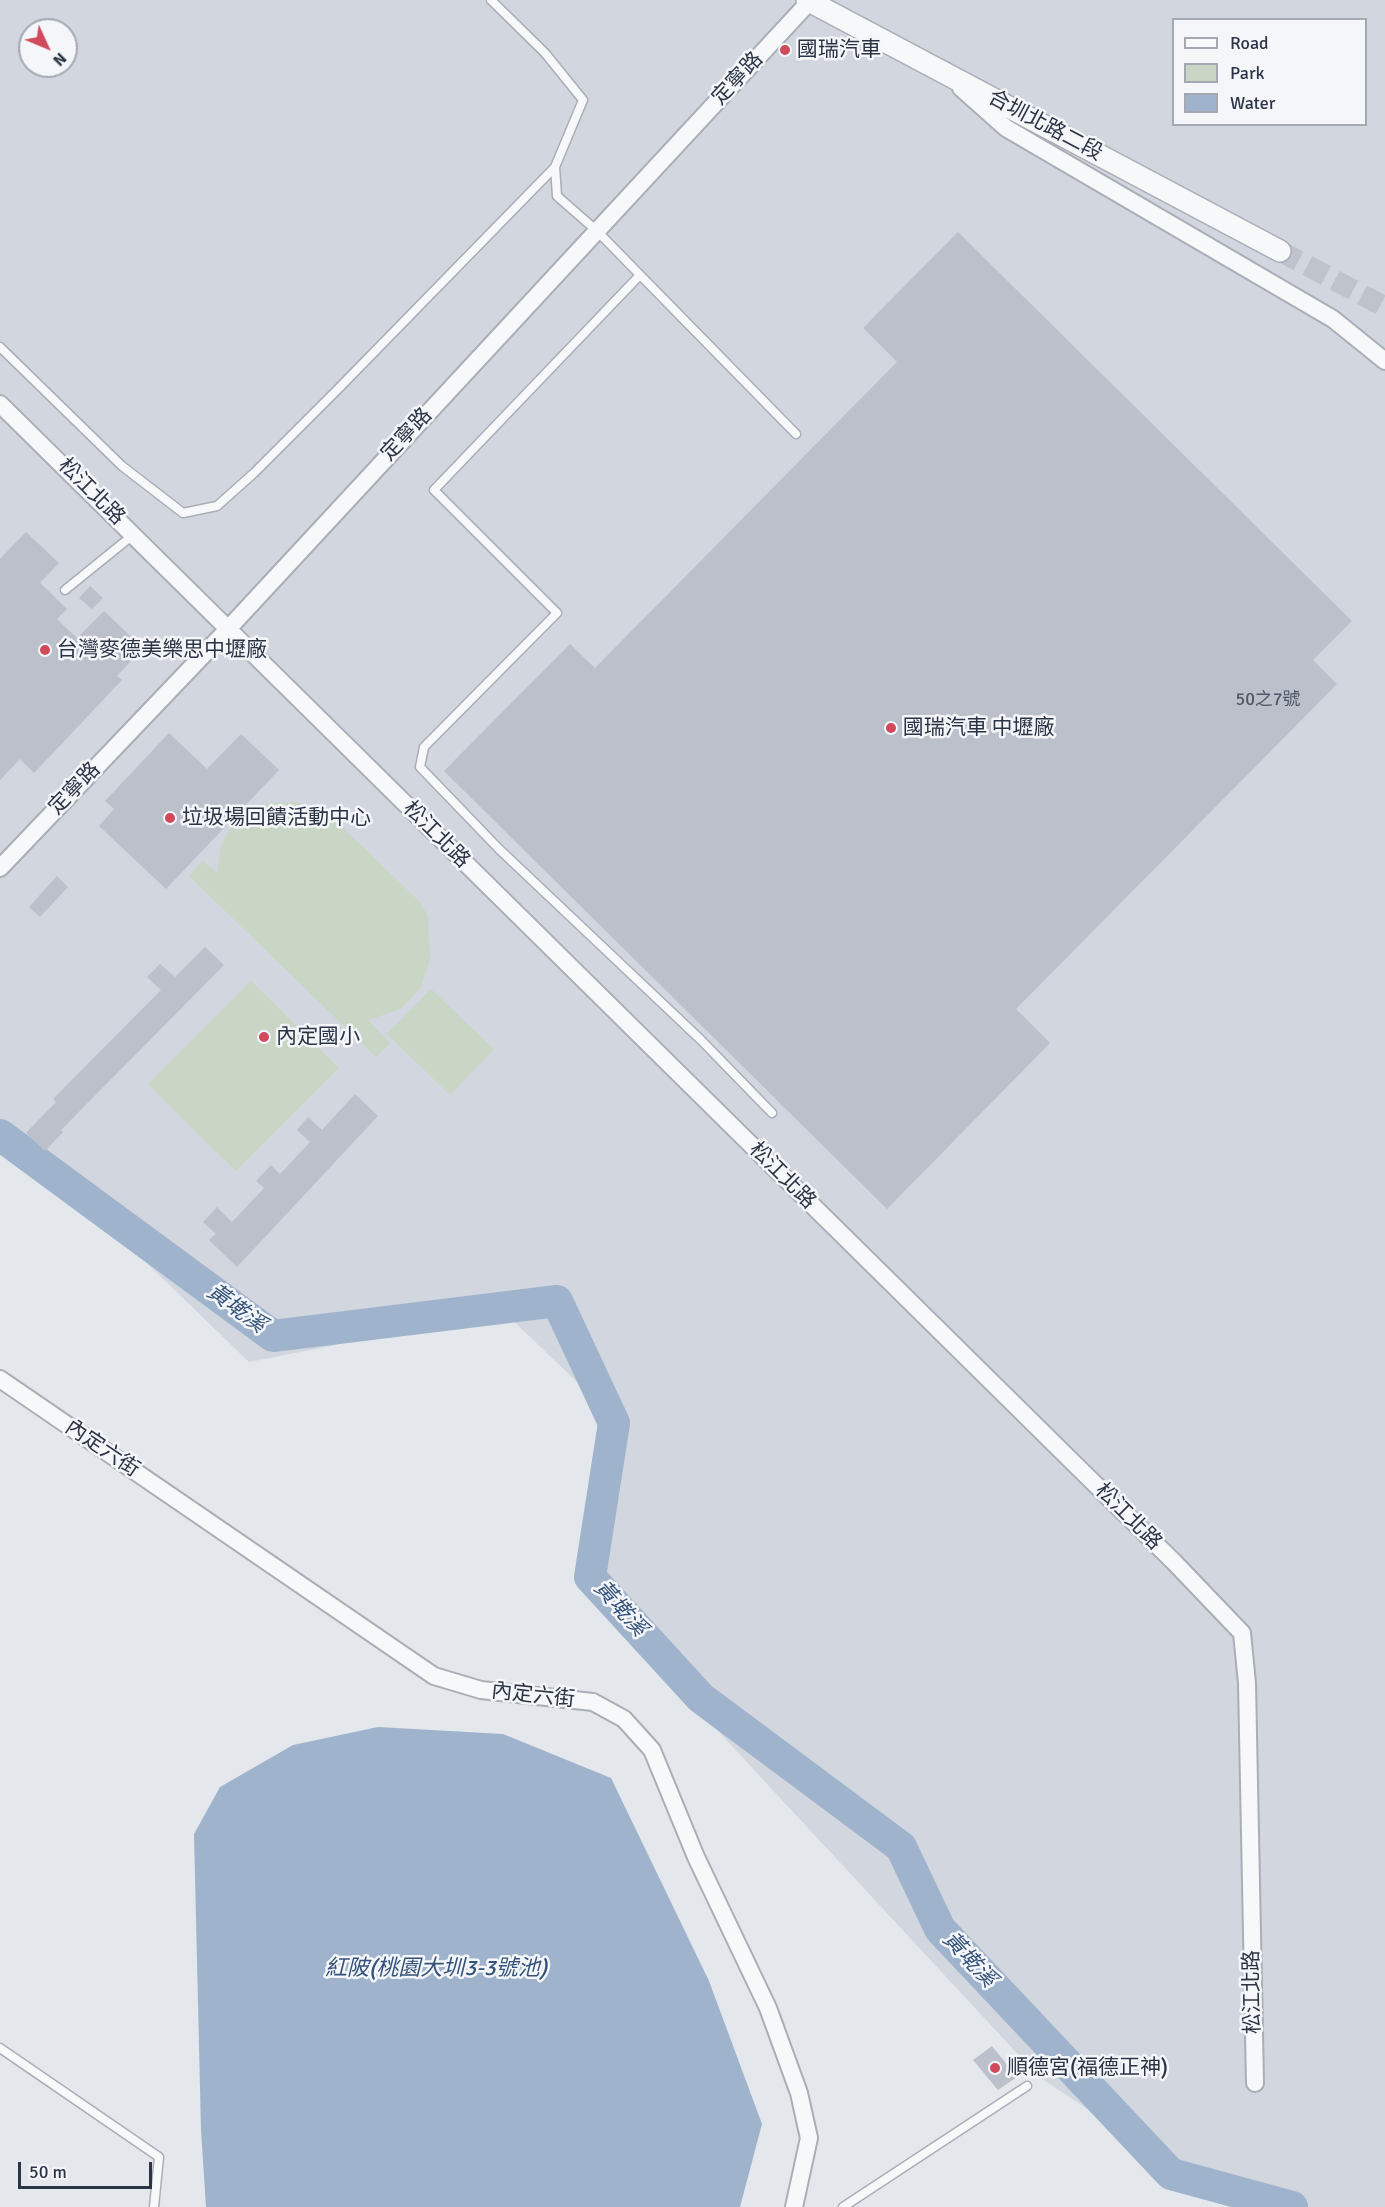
<!DOCTYPE html>
<meta charset="utf-8">
<style>
body{margin:0}
#map{position:relative;width:1385px;height:2207px;overflow:hidden;background:#e4e7ec;font-family:Signika,sans-serif}
canvas{display:block}
.legend{position:absolute;left:1172px;top:18px;width:195px;height:108px;box-sizing:border-box;background:#f4f6f9;border:2px solid #a4a8b1;margin:0;padding:8px 10px;list-style:none;font-size:18px;color:#2b3445}
.legend li{display:flex;align-items:center;gap:12px;height:30px}
.legend b{width:30px;border:2px solid #a4a8b1}
.north{position:absolute;left:18px;top:18px;width:60px;height:60px;box-sizing:border-box;background:#f4f6f9;border:2px solid #a4a8b1;border-radius:50%;rotate:134deg;font-size:16px;font-weight:700;line-height:24px;text-align:center;color:#2b3445}
.north::after{content:'';display:block;margin:auto;width:21px;height:27px;background:#d1495b;clip-path:polygon(50% 0,100% 100%,50% 72%,0 100%)}
.scale{position:absolute;left:18px;top:2162px;width:134px;height:27px;box-sizing:border-box;border:3px solid #2b3445;border-top:0;padding-left:8px;font-size:18px;line-height:21px;white-space:nowrap;color:#2b3445;-webkit-text-stroke:4px #f4f6f9;paint-order:stroke}
</style>
<div id="map">
<canvas width="1385" height="2207"></canvas>
<ul class="legend">
<li><b style="height:8px;background:#f7f8fa"></b>Road</li>
<li><b style="height:16px;background:#c9d6c5"></b>Park</li>
<li><b style="height:16px;background:#9fb4cc"></b>Water</li>
</ul>
<div class="north">N</div>
<div class="scale">50 m</div>
</div>
<script>
const context = document.querySelector('canvas').getContext('2d');
context.lineJoin = 'round';
function paint(path, color) {
  context.fillStyle = color;
  context.fill(path, 'evenodd');
}
function shape(rows) {
  const path = new Path2D();
  for (const r of rows) {
    path.moveTo(r[0], r[1]);
    for (let i = 2; i < r.length; i += 2) path.lineTo(r[i], r[i + 1]);
  }
  return path;
}
function strokePath(path, color, width, dash) {
  context.strokeStyle = color;
  context.lineWidth = width;
  context.lineCap = dash ? 'butt' : 'round';
  context.setLineDash(dash || []);
  context.stroke(path);
}
function label(font, color, halo, rows, align = 'center') {
  context.font = font + ' Signika,"Noto Sans TC",sans-serif';
  context.lineWidth = 5;
  context.setLineDash([]);
  context.textBaseline = 'middle';
  context.strokeStyle = halo;
  context.fillStyle = color;
  for (const [text, x, y, turn = 0] of rows) {
    context.save();
    context.translate(x, y);
    context.rotate((+turn || 0) * Math.PI / 180);
    context.textAlign = isNaN(turn) ? turn : align;
    if (halo) context.strokeText(text, 0, 0);
    context.fillText(text, 0, 0);
    context.restore();
  }
}
const built = shape([
 [0,0,1385,0,1385,2207,1235,2207,1039,2077,602,1606,624,1427,504,1312,249,1362,0,1121],
 [1174,20,1366,20,1366,124,1174,124],
 [30,30,66,30,66,66,30,66]
]);
const green = shape([
 [298,802,333,818,421,903,428,917,430,959,421,987,401,1009,368,1020,390,1043,376,1057,189,876,203,861,217,873,221,846,231,827,242,817,268,803],
 [251,981,339,1068,236,1171,148,1084],
 [431,989,494,1049,450,1095,387,1034]
]);
const water = shape([
 [378,1727,503,1734,611,1778,709,1981,762,2124,740,2207,206,2207,201,2130,194,1834,220,1787,293,1745]
]);
const river = shape([
 [0,1135,273,1336,557,1301,614,1423,590,1577,701,1698,901,1847,940,1929,1171,2174,1292,2207]
]);
const building = shape([
 [958,232,1352,621,1313,660,1337,684,1016,1009,1050,1043,887,1209,444,771,570,644,595,668,897,362,863,328],
 [26,532,59,563,40,583,67,609,57,619,77,638,104,611,143,648,117,676,122,680,34,773,20,759,0,780,0,559],
 [90,586,103,598,92,609,79,598],
 [169,733,207,769,241,734,279,770,166,889,99,826,114,809,105,801],
 [57,876,68,887,40,917,29,907],
 [205,947,224,965,61,1130,63,1132,45,1151,26,1133,56,1102,53,1099,161,990,147,977,160,964,175,977],
 [355,1094,378,1116,237,1267,209,1240,216,1234,203,1222,217,1207,232,1222,264,1188,256,1181,271,1165,280,1174,310,1142,297,1130,308,1117,322,1130],
 [992,2046,1017,2077,998,2090,973,2060]
]);
const tertiaryTunnel = shape([
 [1280,251,1385,307]
]);
const service = shape([
 [491,0,545,53,583,100,555,167,557,196,597,231,796,434],
 [640,275,434,490,557,613,424,747,420,767,499,849,701,1040,772,1113],
 [0,347,122,466,183,513,217,506,254,473,340,387,555,167],
 [65,590,133,535],
 [0,2048,159,2157,154,2207],
 [843,2207,1027,2086]
]);
const minor = shape([
 [961,88,1006,128,1333,319,1385,361],
 [0,404,1174,1562,1242,1633,1247,1683,1255,2083],
 [0,868,228,629,811,0],
 [0,1379,434,1676,481,1690,593,1702,624,1719,652,1750,696,1857,768,2008,799,2093,809,2138,794,2207]
]);
const tertiary = shape([
 [807,0,1280,251]
]);
const markers = [
 [785,50,6,"#d1495b"],
 [45,650,6,"#d1495b"],
 [891,728,6,"#d1495b"],
 [170,818,6,"#d1495b"],
 [264,1037,6,"#d1495b"],
 [995,2068,6,"#d1495b"]
];
const numberNames = [
 ["50之7號",1268,700]
];
const poiNames = [
 ["國瑞汽車",797,50],
 ["台灣麥德美樂思中壢廠",57,650],
 ["國瑞汽車 中壢廠",903,728],
 ["垃圾場回饋活動中心",182,818],
 ["內定國小",276,1037],
 ["順德宮(福德正神)",1007,2068]
];
const streetNames = [
 ["定寧路",738,79,-47],
 ["合圳北路二段",1045,126,28],
 ["定寧路",407,435,-47],
 ["松江北路",91,492,45],
 ["定寧路",75,789,-46],
 ["松江北路",436,835,45],
 ["松江北路",782,1176,45],
 ["內定六街",102,1449,34],
 ["松江北路",1128,1517,45],
 ["內定六街",533,1696,6],
 ["松江北路",1253,1992,-91]
];
const waterNames = [
 ["黃墘溪",236,1309,36],
 ["黃墘溪",620,1609,48],
 ["黃墘溪",969,1960,47],
 ["紅陂(桃園大圳3-3號池)",436,1969]
];
paint(built, '#d2d6de');
paint(green, '#c9d6c5');
paint(water, '#9fb4cc');
strokePath(river, '#9fb4cc', 32);
paint(building, '#bbc0ca');
strokePath(tertiaryTunnel, '#bfc3cb', 21, [21, 10]);
strokePath(service, '#a9aeb7', 11);
strokePath(minor, '#a9aeb7', 20);
strokePath(tertiary, '#a9aeb7', 24);
strokePath(service, '#f7f8fa', 8);
strokePath(minor, '#f7f8fa', 16);
strokePath(tertiary, '#f7f8fa', 21);
for (const [x, y, r, color] of markers) {
  const dot = new Path2D();
  dot.arc(x, y, r, 0, 2 * Math.PI);
  context.fillStyle = color;
  context.fill(dot);
  strokePath(dot, '#f4f6f9', 2);
}
label('18px', '#4f5766', null, numberNames);
label('21px', '#2b3445', '#f4f6f9', poiNames, 'left');
label('21px', '#2b3445', '#f4f6f9', streetNames);
label('italic 22px', '#34527a', '#f4f6f9', waterNames);
</script>
